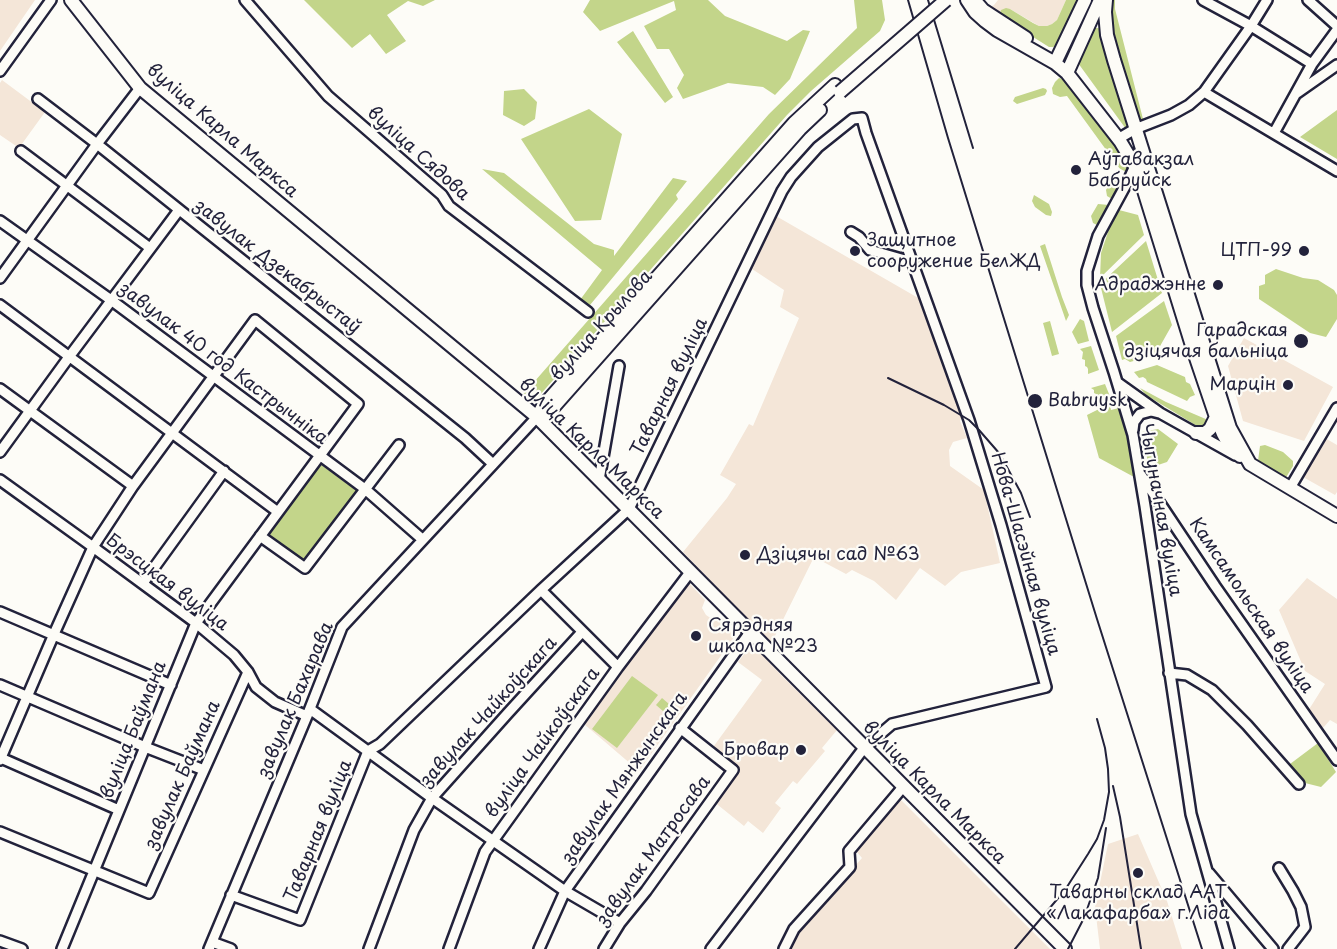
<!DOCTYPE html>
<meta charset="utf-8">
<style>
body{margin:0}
canvas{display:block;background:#fdfcf7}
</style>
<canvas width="1337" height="949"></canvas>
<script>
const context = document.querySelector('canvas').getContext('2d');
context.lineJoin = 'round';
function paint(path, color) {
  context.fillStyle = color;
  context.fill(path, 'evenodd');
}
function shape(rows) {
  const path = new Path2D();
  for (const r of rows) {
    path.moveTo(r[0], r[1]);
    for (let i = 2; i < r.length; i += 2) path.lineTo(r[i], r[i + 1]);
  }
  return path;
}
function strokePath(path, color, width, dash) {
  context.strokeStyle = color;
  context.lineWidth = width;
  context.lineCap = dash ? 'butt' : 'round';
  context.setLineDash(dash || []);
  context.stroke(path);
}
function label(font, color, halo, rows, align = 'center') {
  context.font = font + ' "Playpen Sans",sans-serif';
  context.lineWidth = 4.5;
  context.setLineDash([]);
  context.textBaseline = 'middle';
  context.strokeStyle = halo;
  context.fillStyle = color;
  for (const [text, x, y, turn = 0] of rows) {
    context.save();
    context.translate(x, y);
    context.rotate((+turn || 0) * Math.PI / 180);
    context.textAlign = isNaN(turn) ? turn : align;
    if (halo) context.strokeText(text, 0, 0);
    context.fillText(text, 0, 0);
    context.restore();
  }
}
const built = shape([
 [0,0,35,0,0,51],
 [998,0,1066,0,1057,20,1052,24,1047,26,1039,26,1010,9,1003,18,988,8,994,5],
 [2,80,45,112,19,148,0,135,0,83],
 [776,216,920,299,963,413,960,421,967,438,953,442,949,450,950,466,984,490,1000,563,961,572,945,586,920,568,896,600,874,581,852,570,846,574,814,557,771,644,683,552,727,498,736,484,720,475,749,424,753,426,799,318,780,307,784,290,752,269],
 [1244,338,1333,387,1304,441,1243,421,1228,366],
 [1325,438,1337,445,1337,492,1335,495,1303,477],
 [1307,578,1337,599,1337,724,1330,720,1323,728,1308,711,1325,684,1305,671,1279,610],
 [688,582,705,600,702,608,706,615,712,619,721,617,737,633,639,771,584,724],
 [752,644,782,676,837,730,822,748,825,751,797,784,793,781,775,803,781,808,763,833,748,821,744,826,713,801,737,770,711,750,762,680,738,662],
 [901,800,1050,949,787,949,798,937,794,934,862,858,856,851],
 [1138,834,1167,901,1182,949,1100,949,1095,907,1108,844]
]);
const green = shape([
 [304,0,435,0,423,6,408,1,387,15,406,41,386,54,370,34,352,48],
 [590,0,708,0,725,16,787,41,803,30,810,31,790,79,775,95,763,87,728,83,683,99,677,88,684,75,669,49,657,49,644,26,676,10,674,1,600,31,583,12],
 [854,0,882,0,885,20,880,31,811,91,787,115,539,396,530,402,520,398,769,114,857,28],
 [1066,0,1079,0,1057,46,1053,47,1049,47,1003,18,1000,14,1001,10,1006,8,1010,9,1033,23,1039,26,1047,26,1052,24,1057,20],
 [1110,0,1115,0,1115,9,1143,119,1142,122,1139,121,1112,38],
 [1093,28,1098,28,1101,30,1131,129,1126,129,1078,63],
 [633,31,673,97,665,103,617,42],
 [1059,78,1063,79,1068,83,1121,152,1126,160,1128,168,1127,172,1120,169,1067,96,1060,97,1053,94,1052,88,1055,82],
 [1043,88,1046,89,1047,91,1045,95,1017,104,1013,101,1015,97],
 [524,89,537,102,535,119,524,126,503,115,504,91],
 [589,109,622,134,601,220,575,221,521,139],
 [1337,110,1337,159,1300,137],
 [482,169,504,173,594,244,614,250,614,256,673,178,687,181,676,195,678,199,590,305,580,300,602,270],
 [1113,177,1117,177,1120,186,1112,199,1107,196,1106,190],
 [1034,195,1049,204,1052,212,1051,216,1046,215,1035,207,1032,201],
 [1098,204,1109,205,1099,226,1093,223,1091,216],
 [1119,210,1138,215,1144,235,1100,278,1101,253,1109,229],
 [1146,241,1162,293,1112,332,1100,284],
 [1045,244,1062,297,1069,315,1066,321,1040,246],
 [1276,269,1303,278,1318,280,1334,290,1337,295,1337,319,1326,337,1310,333,1259,299,1259,286,1265,284,1265,275],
 [1164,301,1172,325,1155,355,1130,362,1125,359,1122,360,1116,336],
 [1080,319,1084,321,1089,341,1078,344,1072,332],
 [1050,321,1059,354,1052,356,1043,323],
 [1091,346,1099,370,1088,374,1088,369,1087,367,1085,366,1085,360,1082,359,1083,352,1080,349],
 [1157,365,1185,377,1186,382,1190,384,1195,395,1190,397,1187,401,1147,382,1146,379,1143,377,1139,378,1134,372],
 [1105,384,1111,399,1099,403,1095,397,1096,394,1094,393,1094,390,1091,388],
 [1140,388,1166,402,1208,420,1209,423,1202,429,1146,395],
 [1110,406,1111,410,1119,408,1137,475,1134,477,1099,458,1087,415,1101,408],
 [1158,429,1178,444,1167,462,1149,468,1142,432],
 [1265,445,1283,452,1293,461,1293,466,1285,479,1258,461,1260,446],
 [319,463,358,492,305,562,266,534],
 [632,676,658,695,617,748,592,729],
 [662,698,676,710,670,717,656,705],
 [1318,743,1336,772,1321,787,1305,783,1290,764]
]);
const minor = shape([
 [245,0,328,96,442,195,449,206,588,312],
 [1203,0,1251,26,1312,64],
 [1308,0,1337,26],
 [0,71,51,0],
 [1204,92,1337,171],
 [1297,93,1337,65],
 [38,99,97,144,465,438,493,464],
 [1274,133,1312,64,1337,30],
 [1118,139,1135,129,1171,115,1189,105,1204,92,1251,26,1267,0],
 [21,151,150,248],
 [1135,166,1129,179,1098,236,1087,271,1087,285,1093,308,1114,372,1133,435,1145,506,1191,814,1229,949],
 [0,221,111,300,365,489,422,539],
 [851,232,859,237,870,250,912,262],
 [0,278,97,144,140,88],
 [0,305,278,512],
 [1118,383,1160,413,1235,455],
 [0,389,133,486],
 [1133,430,1134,422,1140,414,1151,411,1159,413],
 [0,452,69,357,179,210],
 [1141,475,1215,586,1337,760],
 [0,480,93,547,196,623,234,655,248,672,256,687,275,702,307,716],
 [599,480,619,366],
 [1290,488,1337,408],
 [260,536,305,568,399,445],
 [143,583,224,471],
 [541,590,618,667],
 [0,612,171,685],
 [1169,673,1187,675,1212,690,1247,725,1299,784],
 [0,685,145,747,204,770],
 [310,709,432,798,565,891,620,923],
 [1,758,119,810],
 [0,760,54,634,93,547,133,486,255,320,358,404,196,623,62,949],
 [0,832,149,893,248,672],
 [1279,868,1293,891,1301,907,1305,927,1288,949],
 [1209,873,1273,949],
 [231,895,300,920,368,751,380,744,541,590,629,509,782,191,791,177,818,147,853,119,862,118,866,133,969,420,1001,525,1046,687,892,724,864,748,711,949],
 [0,941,22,949],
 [212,942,231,949],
 [209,949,307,716,342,627,537,417],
 [369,949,414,830,432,798,508,713,582,632],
 [449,949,485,852,618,667,691,571],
 [539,949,565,891,750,632],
 [604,949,620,923,646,891,733,770,680,728],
 [784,949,794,929,850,867,849,851,903,787]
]);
const major = shape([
 [71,0,140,88,537,417,1065,949],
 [967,0,975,12,985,21,997,30,1055,63,1067,73,1120,141,1135,166,1141,181,1193,349,1216,417,1223,434,1229,445,1240,456],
 [1106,0,1105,12,1107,35,1114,60,1230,428,1250,464,1337,516],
 [977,3,983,10,1026,38],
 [1055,63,1085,0],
 [1067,73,1100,0],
 [537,417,543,406,794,123,835,85],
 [537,417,550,411,800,129,820,110],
 [1196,433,1205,433,1210,429,1216,417]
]);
const rail = shape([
 [908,0,948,138,1097,619,1202,949],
 [928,0,973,148],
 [888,378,944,405,969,420,979,430,999,453,1008,469,1021,493,1030,517],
 [1113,786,1120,817,1141,949],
 [1015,949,1065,890,1088,854,1097,839,1104,820,1109,792,1108,769,1105,748,1097,719],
 [1068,949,1084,918,1098,878,1106,828]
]);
const majorBridge = shape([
 [840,92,946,0]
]);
const markers = [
 [1076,170,6,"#22223b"],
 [855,251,6,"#22223b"],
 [1304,251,6,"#22223b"],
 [1218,285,6,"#22223b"],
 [1301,341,8,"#22223b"],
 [1288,385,6,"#22223b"],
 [1035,401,8,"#22223b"],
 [745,555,6,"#22223b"],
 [696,636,6,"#22223b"],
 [801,750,6,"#22223b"],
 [1138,873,6,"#22223b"]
];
const streetNames = [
 ["вуліца Карла Маркса",222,131,41],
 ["вуліца Сядова",418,154,42],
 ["завулак Дзекабрыстаў",277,267,38],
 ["вуліца Крылова",602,326,-48],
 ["завулак 40 год Кастрычніка",223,364,37],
 ["Таварная вуліца",670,387,-64],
 ["вуліца Карла Маркса",591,449,44],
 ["Чыгуначная вуліца",1160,510,80],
 ["Нова-Шасэйная вуліца",1025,554,74],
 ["Брэсцкая вуліца",167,583,37],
 ["Камсамольская вуліца",1251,606,56],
 ["завулак Бахарава",296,700,-67],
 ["завулак Чайкоўскага",489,712,-48],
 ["вуліца Баўмана",134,730,-68],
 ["вуліца Чайкоўскага",543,743,-54],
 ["завулак Баўмана",183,775,-66],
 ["завулак Мянжынскага",625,778,-55],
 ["вуліца Карла Маркса",934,793,45],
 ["Таварная вуліца",319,831,-68],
 ["завулак Матросава",654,851,-54]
];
const poiNames = [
 ["Аўтавакзал",1088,160],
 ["Бабруйск",1088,181],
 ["Защитное",867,241],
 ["сооружение БелЖД",867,262],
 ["ЦТП-99",1292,251,"right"],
 ["Адраджэнне",1206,285,"right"],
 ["Гарадская",1288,331,"right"],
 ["дзіцячая бальніца",1288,352,"right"],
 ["Марцін",1276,385,"right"],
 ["Babruysk",1048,401],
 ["Дзіцячы сад №63",757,555],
 ["Сярэдняя",708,626],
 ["школа №23",708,647],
 ["Бровар",789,750,"right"],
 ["Таварны склад ААТ",1138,893,"center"],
 ["«Лакафарба» г.Ліда",1138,914,"center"]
];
paint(built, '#f4e6d8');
paint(green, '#c3d58a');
strokePath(minor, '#22223b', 14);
strokePath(major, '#22223b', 16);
strokePath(minor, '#fdfcf7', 9);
strokePath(major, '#fdfcf7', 12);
strokePath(rail, '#22223b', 2);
strokePath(majorBridge, '#22223b', 16, []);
strokePath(majorBridge, '#fdfcf7', 12);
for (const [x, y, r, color] of markers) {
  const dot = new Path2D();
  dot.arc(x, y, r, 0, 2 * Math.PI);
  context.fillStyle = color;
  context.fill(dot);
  strokePath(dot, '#fdfcf7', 2);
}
label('18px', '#22223b', '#fdfcf7', streetNames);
label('18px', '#22223b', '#fdfcf7', poiNames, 'left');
</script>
